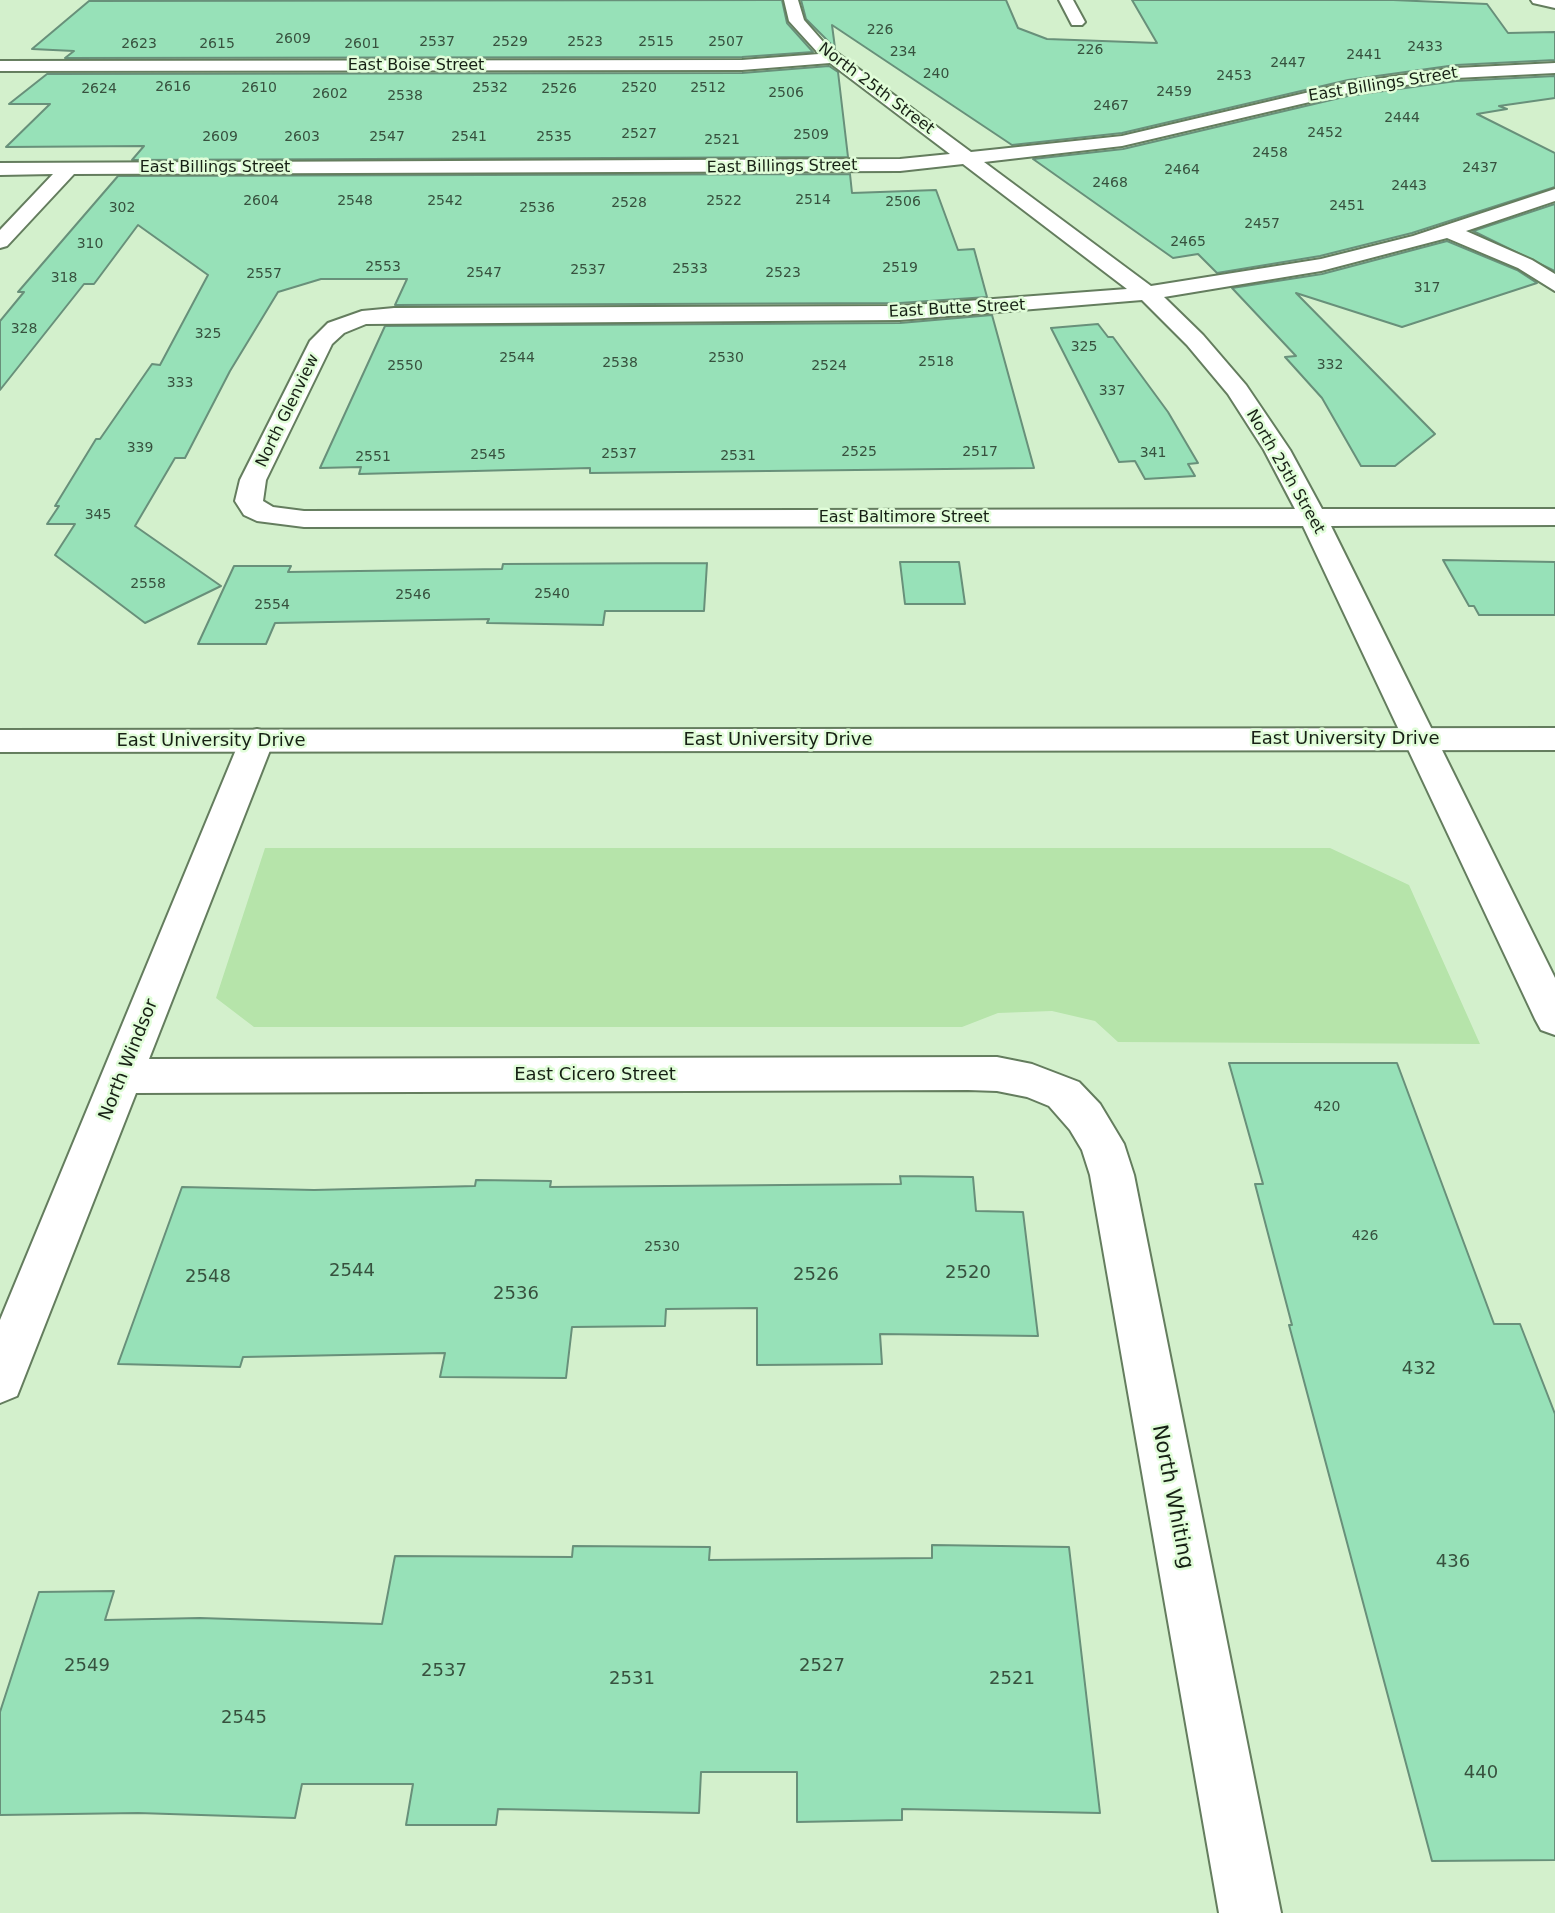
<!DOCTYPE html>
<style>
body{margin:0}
canvas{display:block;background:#d3f0cc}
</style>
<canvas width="1555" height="1913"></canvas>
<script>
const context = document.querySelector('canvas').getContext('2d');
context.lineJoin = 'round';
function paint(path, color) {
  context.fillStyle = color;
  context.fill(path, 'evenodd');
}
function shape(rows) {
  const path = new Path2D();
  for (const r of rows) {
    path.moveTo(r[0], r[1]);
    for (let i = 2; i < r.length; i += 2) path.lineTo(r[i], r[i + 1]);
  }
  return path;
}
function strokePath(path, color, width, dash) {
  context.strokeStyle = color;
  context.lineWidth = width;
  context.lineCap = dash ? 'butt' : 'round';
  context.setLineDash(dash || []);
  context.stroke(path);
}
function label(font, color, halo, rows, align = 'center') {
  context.font = font + ' "DejaVu Sans",sans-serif';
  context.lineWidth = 5;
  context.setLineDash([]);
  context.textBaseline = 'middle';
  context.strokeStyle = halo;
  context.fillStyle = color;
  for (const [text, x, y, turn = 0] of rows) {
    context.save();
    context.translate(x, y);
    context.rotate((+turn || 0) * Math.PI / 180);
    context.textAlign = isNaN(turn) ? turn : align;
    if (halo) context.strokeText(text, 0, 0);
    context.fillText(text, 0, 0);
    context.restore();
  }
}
const green = shape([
 [265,848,1330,848,1409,885,1480,1044,1118,1042,1095,1021,1052,1011,998,1013,962,1027,254,1027,216,998]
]);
const building = shape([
 [774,0,782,0,787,23,813,52,742,57,65,58,74,51,32,49,89,1,774,0],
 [801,0,1006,0,1018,28,1047,39,1157,43,1132,0,1393,0,1487,4,1508,33,1555,32,1555,60,1456,65,1348,80,1122,133,1012,145,832,25,835,48,806,19,801,0],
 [829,66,838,72,848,157,132,160,144,146,6,147,50,104,9,104,47,74,742,73,829,66],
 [1555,76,1555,98,1499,106,1507,109,1477,114,1555,153,1555,187,1412,233,1320,256,1217,273,1198,254,1173,258,1033,159,1123,149,1348,96,1456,81,1555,76],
 [850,174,852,193,936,190,958,250,974,249,987,297,900,303,395,305,407,279,321,279,278,292,230,371,185,458,175,458,135,526,221,586,145,623,55,555,75,524,47,524,59,506,55,506,96,439,100,439,152,364,160,365,208,275,138,225,94,284,84,284,0,390,0,321,24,292,18,292,118,176,850,174],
 [1555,204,1555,271,1473,231,1555,204],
 [1447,241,1517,270,1537,283,1402,327,1296,293,1435,434,1395,466,1361,466,1322,398,1285,357,1296,356,1232,288,1322,274,1447,241],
 [992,315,1034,468,590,473,590,468,359,474,361,467,320,468,385,326,900,323,992,315],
 [1098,324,1108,337,1113,337,1168,412,1198,463,1188,464,1195,476,1145,479,1135,461,1119,462,1051,328,1098,324],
 [1443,560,1555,562,1555,615,1479,615,1474,606,1469,606,1443,560],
 [900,562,959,562,965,604,905,604,900,562],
 [707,563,704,611,605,611,603,625,487,623,489,619,275,623,266,644,198,644,234,566,291,566,288,572,502,569,503,564,707,563],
 [1229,1063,1397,1063,1494,1324,1520,1324,1555,1414,1555,1860,1432,1861,1289,1325,1292,1325,1255,1184,1263,1184,1229,1063],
 [900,1176,973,1177,976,1211,1023,1212,1038,1336,880,1334,882,1364,757,1365,757,1308,666,1309,665,1326,572,1327,566,1378,440,1377,445,1353,243,1357,240,1367,118,1364,182,1187,314,1190,475,1186,476,1180,551,1181,550,1187,901,1184,900,1176],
 [932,1545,1069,1547,1100,1813,902,1809,902,1820,797,1822,797,1772,701,1772,699,1813,498,1809,496,1825,406,1825,413,1784,302,1784,295,1818,138,1813,0,1815,0,1712,39,1592,114,1591,105,1620,200,1618,382,1624,395,1556,572,1557,573,1546,710,1547,709,1560,932,1558,932,1545]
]);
const minor = shape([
 [784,0,798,0,804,20,825,44,971,152,1122,136,1348,83,1456,68,1555,63,1555,73,1456,78,1348,93,1122,146,984,162,1151,286,1321,259,1413,236,1555,189,1555,201,1466,231,1532,260,1555,274,1555,291,1518,268,1447,238,1321,271,1164,297,1203,335,1246,385,1290,450,1322,509,1555,509,1555,525,1331,526,1555,978,1555,1035,1541,1030,1535,1019,1303,526,304,527,257,521,244,515,235,501,240,480,310,341,328,323,362,311,394,308,900,306,1127,289,963,164,900,171,74,174,7,246,0,248,0,230,53,174,0,175,0,163,900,159,950,154,830,63,742,70,0,71,0,61,742,60,819,54,789,21,784,0],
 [1142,300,1187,345,1228,394,1264,450,1295,509,304,511,273,507,263,501,266,480,332,344,344,333,366,324,900,320,1142,300],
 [1059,0,1073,0,1085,22,1082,25,1072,25,1059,0],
 [1531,0,1555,0,1555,8,1533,3,1531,0],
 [257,729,269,732,274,740,149,1059,997,1057,1032,1064,1079,1082,1100,1104,1124,1144,1134,1175,1281,1913,1219,1913,1090,1175,1082,1150,1070,1130,1049,1106,1027,1097,997,1091,968,1090,136,1093,17,1396,0,1403,0,1320,240,740,245,732,257,729]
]);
const secondary = shape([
 [1555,728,1555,750,0,752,0,730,1555,728]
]);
const numberNames = [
 ["226",880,30],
 ["2609",293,39],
 ["2537",437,42],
 ["2529",510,42],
 ["2523",585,42],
 ["2515",656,42],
 ["2507",726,42],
 ["2623",139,44],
 ["2615",217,44],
 ["2601",362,44],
 ["2433",1425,47],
 ["226",1090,50],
 ["234",903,52],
 ["2441",1364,55],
 ["2447",1288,63],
 ["240",936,74],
 ["2453",1234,76],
 ["2616",173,87],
 ["2610",259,88],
 ["2532",490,88],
 ["2520",639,88],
 ["2512",708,88],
 ["2624",99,89],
 ["2526",559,89],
 ["2459",1174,92],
 ["2506",786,93],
 ["2602",330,94],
 ["2538",405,96],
 ["2467",1111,106],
 ["2444",1402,118],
 ["2452",1325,133],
 ["2527",639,134],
 ["2509",811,135],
 ["2609",220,137],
 ["2603",302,137],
 ["2547",387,137],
 ["2541",469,137],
 ["2535",554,137],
 ["2521",722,140],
 ["2458",1270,153],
 ["2437",1480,168],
 ["2464",1182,170],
 ["2468",1110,183],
 ["2443",1409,186],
 ["2514",813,200],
 ["2604",261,201],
 ["2548",355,201],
 ["2542",445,201],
 ["2522",724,201],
 ["2506",903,202],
 ["2528",629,203],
 ["2451",1347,206],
 ["302",122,208],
 ["2536",537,208],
 ["2457",1262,224],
 ["2465",1188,242],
 ["310",90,244],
 ["2553",383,267],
 ["2519",900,268],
 ["2533",690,269],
 ["2537",588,270],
 ["2547",484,273],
 ["2523",783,273],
 ["2557",264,274],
 ["318",64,278],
 ["317",1427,288],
 ["328",24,329],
 ["325",208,334],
 ["325",1084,347],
 ["2544",517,358],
 ["2530",726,358],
 ["2518",936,362],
 ["2538",620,363],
 ["332",1330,365],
 ["2550",405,366],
 ["2524",829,366],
 ["333",180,383],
 ["337",1112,391],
 ["339",140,448],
 ["2525",859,452],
 ["2517",980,452],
 ["341",1153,453],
 ["2537",619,454],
 ["2545",488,455],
 ["2531",738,456],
 ["2551",373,457],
 ["345",98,515],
 ["2558",148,584],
 ["2540",552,594],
 ["2546",413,595],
 ["2554",272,605],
 ["420",1327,1107],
 ["426",1365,1236],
 ["2530",662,1247]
];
const farStreetnames = [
 ["East Boise Street",416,66],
 ["East Billings Street",1383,85,-9],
 ["North 25th Street",876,89,37],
 ["East Billings Street",782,167,-1],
 ["East Billings Street",215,168],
 ["East Butte Street",957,309,-3],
 ["North Glenview",288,411,-64],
 ["North 25th Street",1285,472,60],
 ["East Baltimore Street",904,518]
];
const streetNames = [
 ["East University Drive",1345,739],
 ["East University Drive",778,740],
 ["East University Drive",211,741],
 ["North Windsor",129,1060,-68],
 ["East Cicero Street",595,1075]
];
const nearNumbernames = [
 ["2544",352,1271],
 ["2520",968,1273],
 ["2526",816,1275],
 ["2548",208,1277],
 ["2536",516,1294],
 ["432",1419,1369],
 ["436",1453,1562],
 ["2549",87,1666],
 ["2527",822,1666],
 ["2537",444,1671],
 ["2531",632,1679],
 ["2521",1012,1679],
 ["2545",244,1718],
 ["440",1481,1773]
];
const nearStreetnames = [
 ["North Whiting",1172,1497,79]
];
paint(green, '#b6e4aa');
paint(building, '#97e1b8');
strokePath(building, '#68907a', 2);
strokePath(minor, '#647d5e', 4);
strokePath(secondary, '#647d5e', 4);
paint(minor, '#fff');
paint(secondary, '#fff');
label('14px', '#37513e', null, numberNames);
label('16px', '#172115', '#e1fdd9', farStreetnames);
label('18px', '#172115', '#e1fdd9', streetNames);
label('18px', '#37513e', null, nearNumbernames);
label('21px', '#172115', '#e1fdd9', nearStreetnames);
</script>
